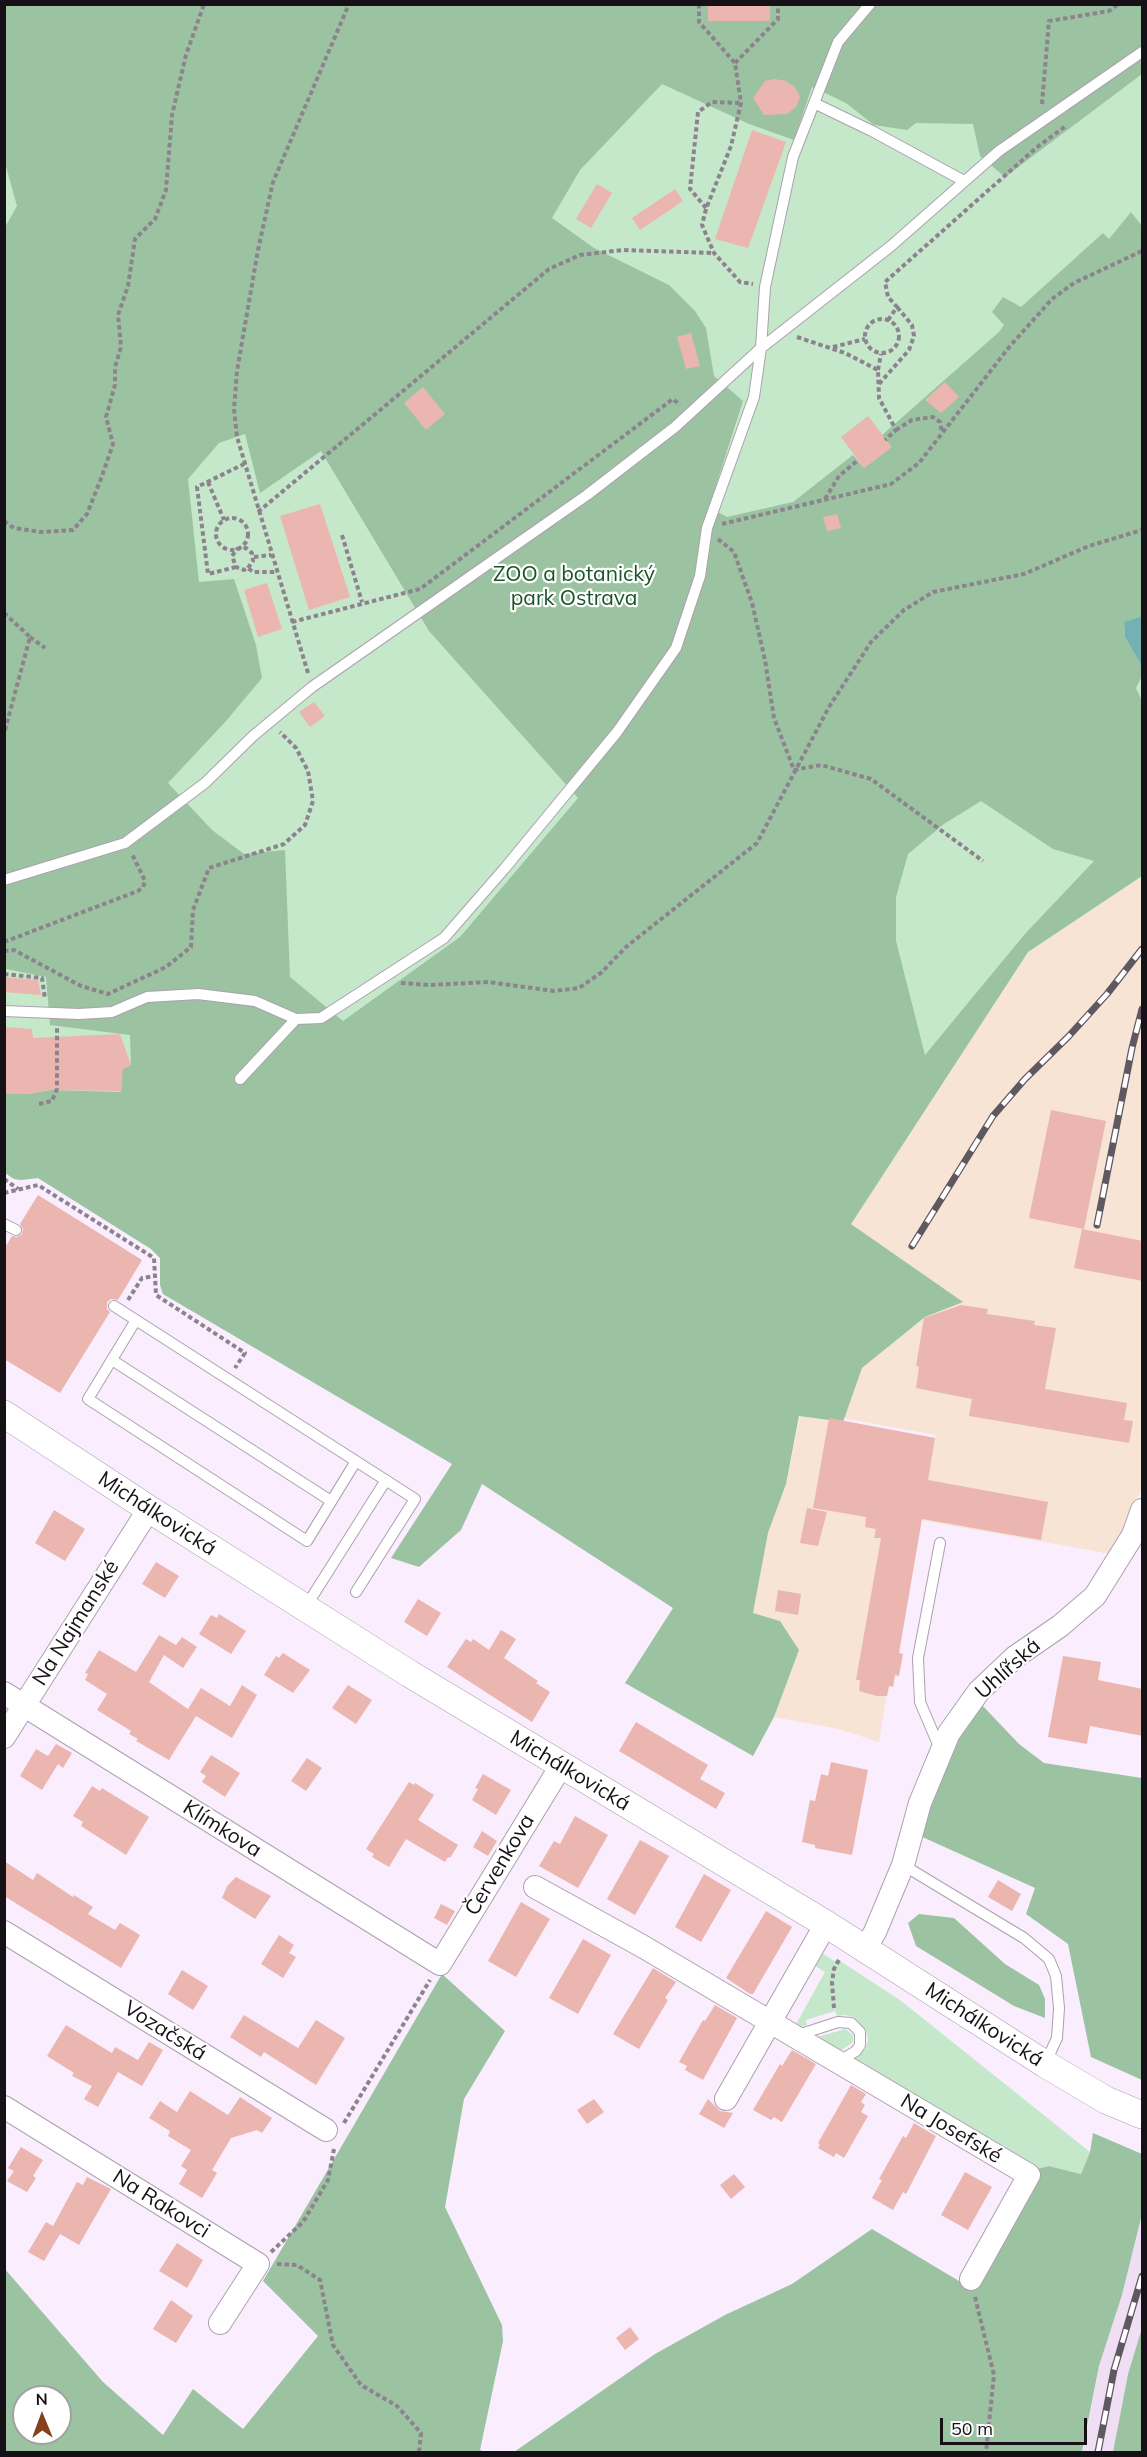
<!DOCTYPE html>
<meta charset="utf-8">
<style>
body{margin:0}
#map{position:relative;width:1147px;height:2457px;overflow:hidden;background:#faedfe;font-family:Mulish,sans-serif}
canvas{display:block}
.frame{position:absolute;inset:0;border:6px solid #151116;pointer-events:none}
.north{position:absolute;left:12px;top:2385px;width:60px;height:60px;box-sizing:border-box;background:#fff;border:2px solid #a1a0a2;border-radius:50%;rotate:359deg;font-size:16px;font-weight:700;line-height:24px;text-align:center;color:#151116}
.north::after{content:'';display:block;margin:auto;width:21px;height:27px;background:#86401c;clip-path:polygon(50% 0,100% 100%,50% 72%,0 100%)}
.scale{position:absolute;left:940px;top:2418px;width:147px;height:27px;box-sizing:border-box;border:3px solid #151116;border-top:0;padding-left:8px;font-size:18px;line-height:21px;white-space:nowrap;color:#151116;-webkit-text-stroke:4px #fff;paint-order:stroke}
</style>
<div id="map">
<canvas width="1147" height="2457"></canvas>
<div class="frame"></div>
<div class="north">N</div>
<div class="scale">50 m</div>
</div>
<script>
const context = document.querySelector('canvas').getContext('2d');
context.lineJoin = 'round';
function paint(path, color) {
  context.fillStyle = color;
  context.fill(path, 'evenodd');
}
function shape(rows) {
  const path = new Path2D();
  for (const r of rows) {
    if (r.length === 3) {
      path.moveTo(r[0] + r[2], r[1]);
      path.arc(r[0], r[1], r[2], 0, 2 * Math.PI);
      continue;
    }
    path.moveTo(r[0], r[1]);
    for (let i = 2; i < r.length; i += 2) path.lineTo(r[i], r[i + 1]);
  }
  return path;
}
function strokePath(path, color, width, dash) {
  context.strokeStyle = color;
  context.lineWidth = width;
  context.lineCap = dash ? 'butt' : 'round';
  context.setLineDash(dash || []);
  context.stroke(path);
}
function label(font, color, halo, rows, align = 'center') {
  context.font = font + ' Mulish,sans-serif';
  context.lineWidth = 4.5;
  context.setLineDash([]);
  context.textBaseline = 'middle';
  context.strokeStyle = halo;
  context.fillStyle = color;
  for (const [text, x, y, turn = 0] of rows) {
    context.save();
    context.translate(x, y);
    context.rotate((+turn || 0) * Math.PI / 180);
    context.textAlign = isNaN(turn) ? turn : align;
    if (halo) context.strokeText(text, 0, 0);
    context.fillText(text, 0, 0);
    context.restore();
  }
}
const industrial = shape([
 [1142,876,1142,1487,1129,1522,1112,1554,920,1520,893,1687,888,1686,879,1742,839,1729,774,1717,799,1650,780,1621,753,1613,768,1533,786,1484,800,1416,935,1438,936,1435,843,1418,862,1368,925,1317,962,1302,851,1224,1028,952]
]);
const built = shape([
 [1142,2214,1142,2328,1128,2374,1113,2452,1083,2452,1099,2366,1122,2295]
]);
const green = shape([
 [5,5,1142,5,1142,876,1028,952,623,1575,453,1464,163,1294,160,1285,160,1258,151,1249,38,1178,21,1180,14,1179,5,1173],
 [819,1951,834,1961,837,1959,900,2000,1090,2152,1081,2174,1049,2166,1037,2169,853,2061,866,2048,868,2039,866,2030,854,2017,845,2015,837,2016,835,2011,806,2020,807,2025,797,2028,795,2026,825,1972,812,1964],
 [845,2029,853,2035,853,2042,839,2052,814,2038]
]);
const forest = shape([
 [5,5,1142,5,1142,74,1005,177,980,156,973,124,916,123,907,130,874,125,846,103,812,87,794,140,749,124,662,84,580,170,552,218,594,248,669,285,695,311,706,328,714,376,743,401,709,507,727,517,793,502,853,455,864,468,890,448,881,436,999,332,1004,325,992,312,1003,297,1021,307,1103,233,1109,239,1131,212,1142,226,1142,616,1124,622,1125,637,1141,665,1142,676,1136,688,1142,701,1142,876,1028,952,851,1224,963,1302,925,1317,862,1368,843,1422,799,1416,786,1484,768,1533,753,1613,780,1621,799,1650,774,1717,753,1756,625,1683,673,1608,482,1484,461,1530,419,1567,391,1558,452,1464,163,1294,160,1285,160,1258,151,1249,38,1178,21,1180,14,1179,5,1173,5,1094,29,1094,50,1090,121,1092,122,1069,131,1065,130,1035,50,1025,46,977,6,969,5,967,4,229,17,206,5,163],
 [245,434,260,493,321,451,429,631,578,798,460,937,343,1021,290,977,285,850,244,854,212,830,168,783,226,721,262,678,256,645,234,579,199,582,188,479,219,443],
 [981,801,1053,849,1094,861,1024,935,925,1055,896,941,896,897,908,854,944,824],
 [980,1703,1019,1744,1044,1763,1142,1778,1142,2080,1091,2057,1068,1944,1026,1914,1035,1888,918,1835,940,1766],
 [919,1914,954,1918,1005,1964,1039,1985,1045,1999,1045,2018,1014,2006,916,1946,908,1923],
 [442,1974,505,2031,464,2099,445,2207,502,2325,503,2341,480,2450,484,2452,5,2452,4,2268,103,2382,163,2435,193,2389,243,2429,318,2336,263,2281],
 [24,2397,60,2397,60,2433,24,2433],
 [1093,2133,1142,2154,1142,2214,1122,2295,1099,2366,1082,2452,514,2452,655,2354,725,2315,792,2284,872,2229,959,2281,973,2285,1037,2169,1049,2166,1081,2174,1090,2152],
 [1142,2328,1142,2452,1113,2452,1128,2374]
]);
const water = shape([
 [1142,616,1142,676,1141,665,1125,637,1124,622]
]);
const building = shape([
 [708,4,770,4,770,21,708,21],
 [775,79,786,81,795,87,800,97,796,107,787,114,764,115,753,98,765,81],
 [752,130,786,142,748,248,715,239],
 [597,184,612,193,591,228,576,219],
 [675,189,683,201,640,230,632,218],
 [691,333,700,366,686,369,677,337],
 [945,382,959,397,941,413,925,400],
 [423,387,445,414,426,430,404,403],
 [868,416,892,447,864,468,841,437],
 [320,504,350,597,309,610,280,516],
 [837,514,841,528,827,531,823,517],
 [267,583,282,629,258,637,244,590],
 [314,702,325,716,310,727,299,712],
 [4,977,38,980,41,995,4,992],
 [4,1027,32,1029,33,1038,120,1034,131,1065,123,1068,121,1091,48,1090,29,1094,4,1094],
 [1051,1110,1106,1121,1084,1229,1029,1218],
 [38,1195,142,1260,118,1300,111,1299,107,1302,107,1309,110,1312,60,1393,4,1359,4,1249,12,1236,17,1237,22,1234,23,1229,20,1224],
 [1082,1229,1143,1241,1143,1281,1074,1268],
 [961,1305,988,1309,987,1314,1035,1321,1034,1325,1056,1328,1045,1389,1127,1403,1124,1420,1133,1421,1129,1443,969,1416,972,1399,916,1388,919,1367,916,1366,924,1318],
 [829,1418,935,1438,928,1480,1048,1502,1041,1540,922,1519,899,1653,903,1654,899,1676,895,1675,893,1687,889,1686,887,1696,877,1696,859,1691,860,1680,856,1680,881,1538,874,1538,876,1529,865,1527,866,1517,813,1508],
 [807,1508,827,1512,818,1546,800,1543],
 [54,1510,85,1529,65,1561,35,1543],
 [156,1562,179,1576,165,1598,142,1584],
 [778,1590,801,1594,798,1615,775,1611],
 [418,1599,441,1613,427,1636,404,1622],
 [219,1614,246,1631,231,1654,199,1634,211,1615,217,1618],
 [501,1630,516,1639,504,1658,538,1681,536,1683,550,1692,532,1722,447,1667,466,1639,471,1642,473,1639,489,1650],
 [159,1635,176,1645,182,1637,197,1647,183,1668,164,1655,149,1682,188,1709,201,1688,230,1706,242,1685,257,1695,232,1738,196,1716,169,1760,136,1741,138,1739,129,1734,131,1731,97,1710,107,1694,85,1680,88,1674,85,1673,99,1650,136,1672],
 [283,1653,310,1670,293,1693,264,1675,276,1656,279,1658],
 [1063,1656,1101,1662,1098,1680,1143,1689,1143,1736,1090,1726,1087,1744,1048,1737],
 [348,1685,372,1700,356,1724,332,1708],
 [636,1722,708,1765,700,1779,725,1793,716,1809,619,1751],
 [56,1744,72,1753,63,1768,58,1764,42,1790,20,1776,36,1749,48,1756],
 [211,1755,240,1773,225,1797,202,1782,206,1776,200,1772],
 [307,1758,322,1768,306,1791,291,1781],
 [831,1762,868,1770,852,1855,815,1848,815,1845,802,1842,810,1800,815,1801,821,1774,828,1776],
 [483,1774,511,1790,496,1815,472,1800,478,1789,475,1788],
 [409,1782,414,1785,415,1783,434,1795,418,1820,458,1845,450,1858,448,1857,445,1862,406,1839,389,1867,372,1857,374,1854,366,1849],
 [92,1786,100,1791,102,1788,149,1817,126,1855,81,1826,83,1822,73,1816],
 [575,1816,608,1835,578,1888,539,1866,554,1841,560,1844],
 [482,1831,497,1841,488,1856,473,1847],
 [640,1840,669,1856,635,1915,607,1899],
 [4,1861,33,1880,37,1873,73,1897,74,1895,93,1907,88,1914,115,1930,120,1923,140,1935,121,1968,4,1896],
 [704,1874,731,1890,701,1942,675,1927],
 [236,1877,271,1896,255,1919,222,1898,227,1886],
 [998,1880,1021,1894,1012,1911,988,1897],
 [521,1902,550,1919,516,1977,488,1961],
 [441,1904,455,1911,447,1925,434,1918],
 [766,1911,792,1927,753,1994,750,1994,726,1978],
 [279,1935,294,1945,289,1953,296,1957,283,1978,261,1964],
 [583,1939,611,1955,578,2014,549,1998],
 [653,1968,676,1982,665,1998,668,2000,639,2049,613,2034],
 [182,1970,208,1986,193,2010,168,1994],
 [715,2005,737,2018,703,2080,685,2070,687,2066,679,2062,703,2020,705,2021],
 [244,2015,298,2048,316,2020,345,2038,316,2085,264,2052,261,2057,230,2037],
 [66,2025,112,2053,115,2047,138,2060,149,2042,163,2050,142,2086,118,2072,98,2107,84,2099,92,2086,72,2076,74,2073,47,2056],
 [792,2050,816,2064,782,2122,774,2117,771,2120,753,2110,780,2064,782,2066],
 [851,2085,866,2094,861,2102,865,2105,861,2112,868,2116,844,2158,836,2153,834,2157,818,2148,820,2145,818,2143],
 [190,2091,228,2115,240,2097,272,2118,262,2133,257,2130,231,2138,212,2170,217,2173,202,2198,179,2184,187,2170,181,2166,191,2150,168,2136,170,2131,149,2118,160,2101,177,2112],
 [594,2099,604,2112,587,2124,577,2110],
 [708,2099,720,2111,733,2113,724,2128,699,2114],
 [914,2123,936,2136,906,2194,903,2192,893,2210,872,2198,882,2180,879,2179,903,2136,906,2138],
 [21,2147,43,2160,33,2176,36,2178,27,2192,7,2181,14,2171,8,2168],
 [965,2172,992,2187,968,2230,941,2215],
 [734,2174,745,2187,731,2199,720,2185],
 [87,2177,111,2189,79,2245,60,2234,44,2261,28,2252,46,2222,53,2226,77,2182,83,2185],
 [177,2243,203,2260,187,2288,159,2271],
 [171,2300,193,2316,176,2343,153,2329],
 [630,2327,639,2339,625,2350,616,2338]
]);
const path = shape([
 [699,4,699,22,735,63,741,103,731,146,706,209,702,225,714,253,740,282,753,284],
 [735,63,778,19,778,4],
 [1042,104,1049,21,1109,11,1118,4],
 [706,208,690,189,698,112,712,102,741,103],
 [882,336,17],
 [888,320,897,307,888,297,885,282,1036,148,1067,125],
 [797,337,845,353,878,370,879,398,896,430,885,440],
 [833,347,865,339],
 [878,370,881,354],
 [879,384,909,350,914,336,912,325,897,307],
 [896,430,912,420,933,417,940,422,942,432],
 [208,482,224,520],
 [825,499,839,476,858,460],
 [258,512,549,269,580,255,623,250,714,253],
 [232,534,16],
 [4,521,14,528,41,532,73,530,87,514,102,476,113,444,106,417,115,385,115,367,121,347,118,315,128,286,135,239,155,219,166,190,172,115,186,55,204,4],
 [722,524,891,484,919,463,1010,346,1052,299,1074,283,1142,251],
 [342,535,362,602],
 [718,539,734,552,752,603,765,660,774,718,794,770,821,765,871,779,983,861],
 [254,557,271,555],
 [236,567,208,574,197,487,244,464],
 [248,568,253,561,252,553,246,548,237,549,232,556,236,567,244,570,248,568,253,572,277,572],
 [4,613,30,637,4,734],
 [292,622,420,589,673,399,680,405],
 [30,637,45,648],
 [308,673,237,437,234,409,237,371,258,250,273,182,349,4],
 [4,942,138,891,143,887,145,881,132,854],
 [4,951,14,950,81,986,108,994,166,967,191,947,193,910,209,868,284,844,305,825,313,801,308,771,296,748,280,732],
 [4,974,42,978,45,999],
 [401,983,429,985,488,982,554,991,579,988,602,972,626,947,757,843,829,707,871,642,904,610,933,592,1024,574,1089,546,1142,530],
 [39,1104,52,1101,57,1089,57,1026],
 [4,1179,18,1189],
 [4,1193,38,1185,154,1258,156,1295,245,1353,235,1368],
 [128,1300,142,1278,155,1276],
 [834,2008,832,1982,834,1969,840,1958],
 [344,2123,430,1980],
 [271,2252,303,2222,328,2180,334,2149],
 [277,2264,297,2265,320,2280,333,2345,361,2385,397,2406,421,2433,419,2452],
 [975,2297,994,2375,986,2452]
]);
const service = shape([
 [814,103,872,131,964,181],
 [4,880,125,843,205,783,253,736,312,687,587,495,675,427,761,348,891,246,999,151,1142,52],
 [4,1011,79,1014,112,1012,147,997,198,994,255,1001,296,1019,321,1018,444,938,505,868,617,732,676,648,700,576,707,528,754,397,761,348,765,287,793,157,838,42,870,4],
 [240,1079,296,1019],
 [4,1224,16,1230],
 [114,1306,415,1499,356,1592],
 [136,1320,88,1399,307,1541,356,1461],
 [112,1360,331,1501],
 [940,1543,918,1658,920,1702,940,1749],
 [305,1608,386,1480],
 [903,1865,1024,1938,1049,1959,1056,1976,1059,2008,1057,2038,1045,2064],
 [795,2036,838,2022,851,2023,860,2032,860,2045,856,2051,838,2062]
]);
const minor = shape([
 [4,1693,440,1964,561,1766],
 [4,1737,149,1509],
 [535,1887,642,1946,1029,2175,971,2279],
 [4,1932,326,2130],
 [865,1949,875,1932,903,1865,920,1803,949,1733,979,1691,1015,1657,1060,1626,1095,1596,1133,1535,1142,1510],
 [726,2099,826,1924],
 [4,2107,258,2264,220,2323]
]);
const tertiary = shape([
 [4,1414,149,1509,410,1674,826,1924,1045,2064,1106,2100,1142,2115]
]);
const rail = shape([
 [1097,1225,1132,1048,1142,1009],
 [912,1246,993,1116,1025,1079,1068,1037,1107,994,1142,949],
 [1098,2452,1114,2370,1142,2276]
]);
const parkNames = [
 ["ZOO a botanický",574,575],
 ["park Ostrava",574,599]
];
const streetNames = [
 ["Michálkovická",157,1514,33],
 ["Na Najmanské",76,1623,-58],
 ["Uhlířská",1008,1669,-42],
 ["Michálkovická",570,1771,31],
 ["Klímkova",222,1829,32],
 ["Červenkova",500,1865,-59],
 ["Michálkovická",984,2025,33],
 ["Vozačská",165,2031,32],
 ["Na Josefské",951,2129,31],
 ["Na Rakovci",161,2204,32]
];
paint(industrial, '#f7e4d4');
paint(built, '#f0def4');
paint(green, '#c5e8ca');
paint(forest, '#9bc3a1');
paint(water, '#74b1b3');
paint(building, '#ebb6af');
strokePath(service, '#aca0af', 12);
strokePath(minor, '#aca0af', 24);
strokePath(tertiary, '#aca0af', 28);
strokePath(path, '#8c838f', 4, [4.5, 3]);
strokePath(service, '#fff', 10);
strokePath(minor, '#fff', 22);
strokePath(tertiary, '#fff', 27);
strokePath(rail, '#5f5861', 7);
strokePath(rail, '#fff', 4.5, [14]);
label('21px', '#195429', '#fff', parkNames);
label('21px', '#151116', '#fff', streetNames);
</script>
